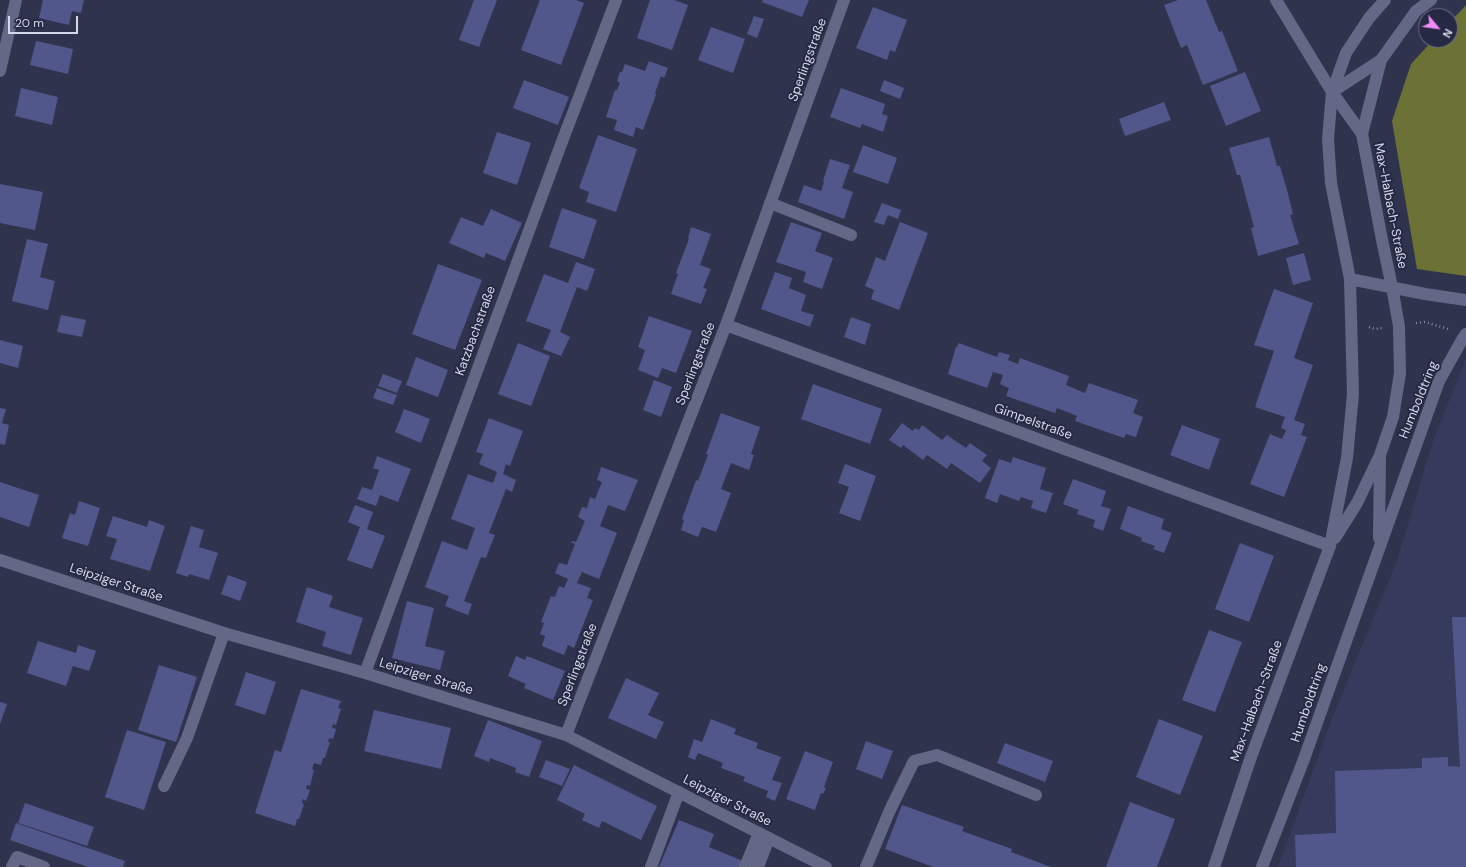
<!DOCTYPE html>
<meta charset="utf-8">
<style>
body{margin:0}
#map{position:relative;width:1466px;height:867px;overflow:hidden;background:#30334e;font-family:"DM Sans",sans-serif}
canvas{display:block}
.north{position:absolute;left:1418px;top:8px;width:40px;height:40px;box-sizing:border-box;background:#262943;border:1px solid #6c6f85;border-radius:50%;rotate:119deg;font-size:11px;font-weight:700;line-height:16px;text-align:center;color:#d5d8e9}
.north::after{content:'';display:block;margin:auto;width:14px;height:18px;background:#f08bf5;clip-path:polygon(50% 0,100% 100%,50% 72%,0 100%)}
.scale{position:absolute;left:8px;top:16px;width:70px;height:18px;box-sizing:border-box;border:2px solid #d5d8e9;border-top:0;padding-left:5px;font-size:12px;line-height:14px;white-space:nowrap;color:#d5d8e9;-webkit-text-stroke:3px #262943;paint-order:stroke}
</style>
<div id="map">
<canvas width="1466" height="867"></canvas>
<div class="north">N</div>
<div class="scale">20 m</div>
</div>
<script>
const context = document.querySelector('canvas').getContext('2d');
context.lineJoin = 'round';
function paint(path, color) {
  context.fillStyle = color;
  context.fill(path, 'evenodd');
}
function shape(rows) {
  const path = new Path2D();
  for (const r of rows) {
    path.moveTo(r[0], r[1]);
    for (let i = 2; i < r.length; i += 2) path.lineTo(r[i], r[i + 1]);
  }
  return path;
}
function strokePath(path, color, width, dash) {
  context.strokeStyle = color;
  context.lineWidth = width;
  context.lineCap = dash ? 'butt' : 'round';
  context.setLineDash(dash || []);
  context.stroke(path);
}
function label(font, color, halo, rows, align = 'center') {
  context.font = font + ' "DM Sans",sans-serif';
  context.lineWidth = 4;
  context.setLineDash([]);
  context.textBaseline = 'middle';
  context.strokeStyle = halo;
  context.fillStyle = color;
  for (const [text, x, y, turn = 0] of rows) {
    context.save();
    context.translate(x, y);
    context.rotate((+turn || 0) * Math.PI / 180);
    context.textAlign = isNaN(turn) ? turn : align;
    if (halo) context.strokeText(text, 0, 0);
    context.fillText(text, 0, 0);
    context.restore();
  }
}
const built = shape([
 [1466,359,1466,867,1278,867,1333,716,1397,561,1434,438]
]);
const forest = shape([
 [1466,5,1466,276,1417,269,1392,121,1411,64,1433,40,1450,40,1450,22]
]);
const building = shape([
 [43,0,84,0,81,13,72,11,69,25,39,18],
 [474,0,497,0,479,47,459,40],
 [540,0,576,0,584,3,561,65,521,50],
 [650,0,674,0,688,5,672,50,637,38],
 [763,0,809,0,802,17,762,2],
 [1178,0,1206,0,1219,32,1222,31,1238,71,1203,85,1187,45,1181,48,1164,5],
 [873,7,907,20,895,52,890,50,887,60,856,48],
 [754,16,764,19,757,38,747,34],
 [711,27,745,39,733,73,698,60],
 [36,41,73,49,68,74,30,65],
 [649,61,668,68,664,78,661,76,655,93,656,95,643,130,636,127,633,137,614,130,617,120,606,117,615,90,617,90,620,83,617,81,620,72,622,72,625,64,645,71],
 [1245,72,1261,111,1226,126,1210,86],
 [524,80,569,97,558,125,513,108],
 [884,80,904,88,900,99,880,91],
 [21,88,58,97,52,125,15,116],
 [841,88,885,104,882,114,888,116,883,132,862,124,860,128,830,117],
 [1164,102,1171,120,1125,136,1119,119],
 [497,132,531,143,517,185,483,173],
 [598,135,637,149,616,212,586,202,589,192,579,188],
 [1269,137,1277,166,1280,166,1287,190,1293,214,1290,215,1299,244,1258,256,1251,228,1254,227,1240,175,1237,175,1229,148],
 [863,145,897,158,888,184,853,172],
 [830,159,850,165,842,188,853,192,844,219,798,202,804,185,821,191,824,182,823,181],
 [0,184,43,192,35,230,0,223],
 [882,203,901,210,898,219,888,215,884,225,874,222],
 [562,208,597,220,584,259,549,247],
 [491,209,522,223,505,261,486,253,484,258,449,243,461,217,483,226],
 [791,222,822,233,815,251,833,258,822,289,803,282,806,272,776,262],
 [900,222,928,233,899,310,871,299,874,290,865,286,876,257,885,261],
 [691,227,711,234,700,265,711,269,703,288,707,289,701,304,671,294,678,274,676,273,689,239,688,238],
 [27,239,48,244,40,277,55,281,48,310,12,301],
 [1304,253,1311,280,1293,285,1286,258],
 [576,262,595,269,587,291,577,287,560,332,570,337,561,356,543,349,551,330,526,321,544,274,568,283],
 [438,264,482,280,455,350,412,334],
 [775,272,792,278,789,288,806,295,801,311,814,315,810,327,761,309],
 [1274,289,1313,303,1294,358,1313,365,1294,420,1305,424,1301,435,1307,437,1284,497,1250,484,1270,434,1282,439,1286,430,1281,428,1285,417,1255,407,1274,351,1254,345],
 [61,315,86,320,82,337,57,332],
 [649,316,692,331,676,373,662,368,658,378,638,370,645,350,638,347],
 [851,317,871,324,865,345,844,337],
 [0,340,23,346,18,368,0,363],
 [518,343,550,356,531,406,498,394],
 [959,343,997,357,999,352,1010,355,1008,360,1018,364,1020,358,1069,376,1066,385,1085,393,1089,383,1138,400,1133,413,1143,417,1136,437,1126,434,1124,438,1075,421,1077,416,1057,408,1055,413,1006,396,1009,388,1000,384,1003,375,993,372,987,388,948,374,956,347,957,347],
 [416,357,448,370,438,397,406,385],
 [383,374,402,381,397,393,378,386],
 [654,380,672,387,661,417,643,410],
 [813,384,882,409,870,444,801,419],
 [377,388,397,395,393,405,373,398],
 [0,408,6,409,2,423,9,425,5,445,0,444],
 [404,409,430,419,421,443,395,432],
 [721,413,760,427,751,454,754,455,749,470,731,463,721,489,731,493,716,532,702,527,698,537,681,530,684,520,682,519,696,480,698,481,704,465,708,455,706,454],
 [489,418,523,431,510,466,506,464,503,474,516,480,512,492,506,489,489,533,495,535,490,547,486,558,481,557,464,601,472,604,468,615,445,606,449,596,425,587,442,541,467,550,475,528,451,519,468,474,493,483,497,472,479,464,483,454,476,452],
 [902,423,913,431,915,428,919,430,922,425,942,440,947,435,966,448,970,443,987,455,982,461,991,468,980,483,951,463,947,469,927,455,923,460,903,445,901,448,889,440],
 [1182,425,1220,439,1209,470,1170,455],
 [377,456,411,469,398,502,380,495,376,506,357,499,362,487,372,490,379,470,373,468],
 [1013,457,1046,468,1040,489,1053,493,1046,513,1031,508,1033,501,1021,497,1019,501,1000,494,997,503,985,498,999,459,1011,463],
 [845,464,876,476,860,521,839,513,849,487,838,483],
 [601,467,638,480,625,511,608,505,600,526,617,533,599,579,582,572,577,583,591,588,587,598,593,600,574,648,568,645,564,655,542,646,545,636,540,634,544,623,541,622,551,596,555,597,559,586,564,588,568,579,555,573,559,563,567,565,575,544,571,542,572,541,576,542,585,521,578,517,582,507,587,508,590,497,595,499,602,482,597,480],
 [1073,479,1106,491,1101,506,1111,509,1103,531,1093,527,1095,520,1077,514,1079,510,1063,504],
 [0,482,39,495,29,527,0,517],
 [79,501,100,508,88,546,62,538,70,513,75,515],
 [355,505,373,512,367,529,385,536,372,569,347,560,360,527,348,522],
 [1128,506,1164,519,1161,529,1172,533,1164,553,1153,549,1155,546,1141,541,1142,538,1120,529],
 [113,516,147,527,149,520,165,526,150,571,110,559,117,539,106,536],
 [191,526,204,530,199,547,218,553,209,580,189,574,188,577,176,573],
 [1240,543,1274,556,1249,622,1215,609],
 [228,575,247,582,240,601,221,594],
 [307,587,333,596,329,607,363,618,351,655,322,646,326,632,296,622],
 [407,601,434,608,425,646,445,651,440,670,392,658],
 [1452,617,1466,617,1466,867,1296,867,1295,835,1336,833,1335,771,1422,768,1422,758,1448,757,1448,767,1449,766,1460,767],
 [1209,630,1242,642,1215,712,1182,700],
 [38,641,76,653,78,645,96,651,89,671,73,666,66,686,27,673],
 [516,656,525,660,527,656,565,671,553,700,524,688,526,684,508,676],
 [159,665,197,677,176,742,138,730],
 [246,672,276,682,265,715,235,705],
 [626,678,659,693,648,715,664,722,656,739,608,718],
 [301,689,341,701,338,708,341,709,336,725,333,724,332,728,336,729,333,739,329,738,328,742,330,742,325,758,323,758,321,765,314,763,312,769,314,770,310,786,307,785,306,789,310,790,306,801,303,799,302,803,304,804,299,819,297,819,295,826,255,813,275,750,281,752],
 [0,702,7,704,0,724],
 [374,710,451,728,441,769,364,751],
 [711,719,736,729,734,734,758,743,756,748,781,757,772,780,782,783,775,801,766,797,768,791,743,781,745,777,721,768,723,763,698,753,695,760,688,757,694,739,702,742],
 [1159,719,1203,736,1180,795,1136,777],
 [488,720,542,741,529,777,515,772,516,768,490,758,489,762,474,756],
 [127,730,166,742,144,810,105,797],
 [866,741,893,751,882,779,856,769],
 [1005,743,1053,761,1045,782,997,763],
 [805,751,833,762,824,787,826,788,823,794,821,793,815,810,786,799],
 [546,760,570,769,562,786,539,777],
 [574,765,657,806,641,840,602,821,599,828,582,820,585,814,557,800],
 [1130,802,1175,819,1157,867,1106,867],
 [25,803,94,827,87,846,18,823],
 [902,805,964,827,962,831,1012,849,1011,852,1051,867,933,867,885,849],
 [679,820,714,834,709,847,743,861,740,867,659,867],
 [16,823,125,861,123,867,88,867,10,840]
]);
const path = shape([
 [1416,323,1425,322,1448,329],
 [1369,327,1375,329,1382,328]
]);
const service = shape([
 [770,203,851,235],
 [164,786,187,738,224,633],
 [12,867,17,857,44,867],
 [651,867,679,792],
 [745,867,759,833],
 [758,867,769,838],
 [866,867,890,810,914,761,937,755,1036,795]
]);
const minor = shape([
 [1276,0,1332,92,1362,134],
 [0,71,16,0],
 [1332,92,1381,60],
 [726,325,1330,546],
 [0,560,224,633,365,673,566,735,826,867],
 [365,673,560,147,616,0],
 [566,735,726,325,844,0]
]);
const tertiary = shape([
 [1350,279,1425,294,1466,300],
 [1335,538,1357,503,1380,455,1393,417,1400,373,1399,326,1392,287,1382,240,1362,134,1381,60,1416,11,1431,0],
 [1379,538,1380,459],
 [1214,867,1251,757,1330,546,1347,458,1353,394,1350,279,1331,183,1328,139,1332,92,1346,53,1369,18,1385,0],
 [1262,867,1304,759,1439,381,1463,338,1466,334]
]);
const streetNames = [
 ["Sperlingstraße",808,60,-70],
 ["Max-Halbach-Straße",1390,206,79],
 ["Katzbachstraße",476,331,-70],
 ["Sperlingstraße",696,364,-69],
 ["Humboldtring",1419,400,-68],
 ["Gimpelstraße",1033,422,20],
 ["Leipziger Straße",116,583,18],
 ["Sperlingstraße",578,665,-69],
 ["Leipziger Straße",426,677,17],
 ["Max-Halbach-Straße",1257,701,-70],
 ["Humboldtring",1309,703,-71],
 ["Leipziger Straße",727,801,27]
];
paint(built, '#363a5c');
paint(forest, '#6c7236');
paint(building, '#51578a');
strokePath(path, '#888ba1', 2.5, [1, 3]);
strokePath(service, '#636886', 12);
strokePath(minor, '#636886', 12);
strokePath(tertiary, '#636886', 12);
label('13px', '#d5d8e9', '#262943', streetNames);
</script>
